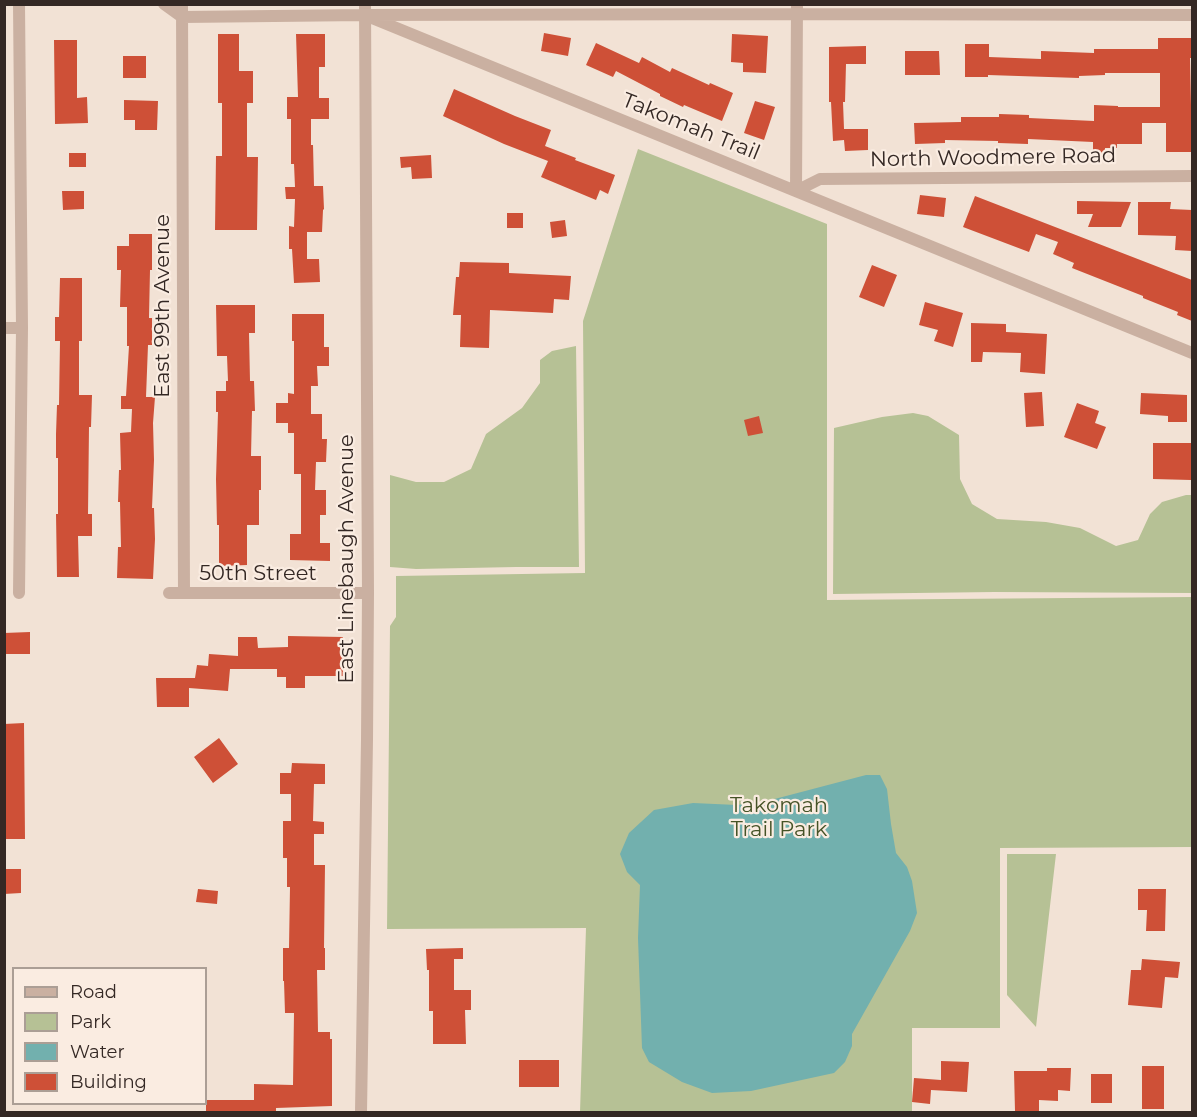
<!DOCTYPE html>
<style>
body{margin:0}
#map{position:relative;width:1197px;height:1117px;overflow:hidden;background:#f2e2d5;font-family:Montserrat,sans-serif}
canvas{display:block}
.frame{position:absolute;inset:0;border:6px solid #342824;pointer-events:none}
.legend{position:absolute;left:12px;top:967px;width:195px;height:138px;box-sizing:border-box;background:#faece1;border:2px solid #ab9e95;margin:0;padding:8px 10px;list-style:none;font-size:18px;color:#342824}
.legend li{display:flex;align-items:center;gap:12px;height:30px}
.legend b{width:30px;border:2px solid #ab9e95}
</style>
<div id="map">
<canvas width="1197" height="1117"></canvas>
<div class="frame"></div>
<ul class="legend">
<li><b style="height:8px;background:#cab0a1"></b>Road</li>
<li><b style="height:16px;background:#b6c195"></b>Park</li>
<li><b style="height:16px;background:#72b0ae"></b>Water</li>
<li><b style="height:16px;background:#ce5037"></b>Building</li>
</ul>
</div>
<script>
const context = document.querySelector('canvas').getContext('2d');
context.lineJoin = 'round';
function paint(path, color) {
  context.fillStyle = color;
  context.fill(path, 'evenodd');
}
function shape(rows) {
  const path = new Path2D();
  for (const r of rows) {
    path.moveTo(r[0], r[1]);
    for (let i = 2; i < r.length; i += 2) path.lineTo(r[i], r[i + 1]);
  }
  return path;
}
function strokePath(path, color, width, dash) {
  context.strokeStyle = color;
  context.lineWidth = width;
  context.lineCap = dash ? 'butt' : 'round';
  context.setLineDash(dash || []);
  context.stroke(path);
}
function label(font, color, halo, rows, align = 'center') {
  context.font = font + ' Montserrat,sans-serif';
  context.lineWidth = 4.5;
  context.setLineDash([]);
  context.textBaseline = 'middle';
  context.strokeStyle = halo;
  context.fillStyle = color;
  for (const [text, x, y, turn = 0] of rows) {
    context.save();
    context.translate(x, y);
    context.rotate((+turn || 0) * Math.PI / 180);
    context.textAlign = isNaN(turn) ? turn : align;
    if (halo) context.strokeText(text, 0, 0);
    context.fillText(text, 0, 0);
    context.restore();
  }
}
const green = shape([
 [638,149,827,224,827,600,1192,597,1192,847,1000,848,1000,1028,912,1028,912,1112,580,1112,586,928,387,929,390,626,396,617,396,576,585,573,583,321],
 [576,346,579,567,516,567,416,569,390,567,390,475,416,482,444,482,471,469,486,434,522,408,540,383,540,360,552,351],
 [913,413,928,416,959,435,960,479,972,504,997,519,1046,522,1080,528,1116,546,1138,540,1150,514,1162,502,1186,495,1192,495,1192,593,995,592,833,594,834,428,882,417],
 [1007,854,1056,854,1036,1027,1007,995]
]);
const water = shape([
 [866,775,880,775,887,789,891,824,896,853,907,867,912,881,917,913,910,931,852,1034,852,1046,845,1062,834,1073,751,1091,712,1093,682,1082,649,1062,642,1048,638,938,640,885,627,872,620,854,629,833,654,810,693,803,737,805,767,801]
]);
const building = shape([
 [544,33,571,38,568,56,541,51],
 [218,34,239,34,239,71,253,71,253,103,247,103,247,157,258,157,257,230,215,230,216,156,222,156,222,103,218,103],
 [296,34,325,34,325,67,319,67,319,98,329,98,329,119,311,119,311,145,313,145,314,186,323,186,324,209,323,210,322,232,307,232,307,259,319,259,320,282,294,283,292,249,289,249,289,226,294,227,295,199,286,199,285,187,295,187,294,164,291,164,291,119,287,119,287,97,298,97],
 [732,34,768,36,766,73,743,72,743,63,731,62],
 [1158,38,1192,38,1192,58,1190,58,1192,152,1166,152,1166,123,1142,123,1142,144,1117,144,1117,148,1105,148,1105,159,1093,159,1093,142,1028,139,1028,144,998,143,998,141,945,140,945,143,915,144,914,123,961,122,961,117,999,117,999,114,1029,115,1029,118,1094,121,1094,105,1118,106,1118,107,1160,107,1160,73,1105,73,1105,75,1079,76,1079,78,988,75,988,77,965,77,965,44,989,44,989,57,1041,59,1041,51,1094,53,1094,49,1158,49],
 [54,40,77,40,77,98,87,97,88,123,55,124],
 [596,43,639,63,642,57,670,72,672,68,709,85,710,83,733,93,722,121,684,105,683,107,660,96,660,94,616,71,613,77,586,65],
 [866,46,866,64,846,64,845,102,843,102,844,129,868,129,868,150,845,151,844,140,833,141,831,102,829,102,829,47],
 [905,51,939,51,940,75,905,75],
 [123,56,146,56,146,78,123,78],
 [454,89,515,116,551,130,545,146,576,158,575,160,615,175,608,194,600,190,596,200,541,177,548,161,504,144,443,116],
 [124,100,158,101,157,130,135,130,135,120,124,120],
 [755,101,775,107,764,140,744,133],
 [69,153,86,153,86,167,69,167],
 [431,155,432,178,412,179,411,167,401,168,400,157],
 [62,191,84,191,84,209,63,210],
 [920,195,946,198,944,217,917,214],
 [975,196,1192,280,1192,321,1177,315,1178,312,1143,298,1143,296,1072,268,1074,263,1053,254,1058,242,1036,234,1029,252,963,227],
 [1077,201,1131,202,1121,227,1088,227,1093,214,1077,214],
 [1138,202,1171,202,1170,209,1192,210,1192,251,1175,250,1176,236,1138,235],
 [507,213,523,213,523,228,507,228],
 [565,220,567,236,552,238,550,222],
 [129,234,152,234,152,270,150,270,149,318,152,318,152,345,148,345,146,397,155,397,153,423,154,460,152,508,154,508,155,539,153,579,117,578,118,547,121,547,120,502,118,502,119,470,121,470,120,433,131,432,132,409,121,409,121,396,126,396,129,346,127,346,127,307,120,307,121,270,117,270,117,246,129,246],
 [460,262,509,263,509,273,571,276,569,300,554,299,553,313,490,310,489,348,460,347,461,315,453,315,456,277,459,277],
 [872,265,897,275,884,307,859,297],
 [60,278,82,278,82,341,79,341,79,395,92,395,91,427,89,427,88,514,92,514,92,536,78,536,79,577,57,577,56,514,58,514,58,458,56,458,56,434,57,405,59,405,60,341,55,341,55,317,59,317],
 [925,302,963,313,953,347,934,341,938,330,919,325],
 [216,305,255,305,255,333,249,333,250,381,254,381,255,411,252,411,251,456,261,456,261,490,259,490,259,525,247,525,247,565,219,566,219,525,217,525,216,479,218,412,216,412,216,391,226,391,226,381,228,381,227,356,217,356],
 [292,314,324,314,324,347,329,347,329,366,317,366,318,386,311,386,311,414,322,414,322,439,327,439,326,462,316,462,315,490,326,490,326,515,320,515,320,543,330,543,330,561,290,560,290,534,301,534,301,474,294,474,294,433,288,433,288,423,276,423,276,403,288,403,288,393,294,394,294,341,292,341],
 [971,323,1006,324,1006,332,1047,334,1045,374,1020,372,1021,353,983,352,982,362,971,362],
 [1042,392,1044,426,1026,427,1024,393],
 [1141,393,1187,395,1187,422,1168,422,1168,416,1140,414],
 [1077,403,1099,411,1095,423,1106,427,1097,449,1064,437],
 [759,416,763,433,748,436,744,420],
 [1153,443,1192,443,1192,479,1191,480,1153,479],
 [30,632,30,654,4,654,4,633],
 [288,636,343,637,343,676,305,676,305,688,286,688,286,677,277,677,277,669,230,669,228,691,189,688,189,707,157,707,156,678,195,678,197,665,208,666,209,654,238,656,238,637,257,637,258,648,288,647],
 [24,723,25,839,4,839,4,724],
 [219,738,238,764,213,783,194,757],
 [292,763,325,764,325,784,314,784,313,821,324,822,324,834,314,834,314,865,325,865,324,948,325,948,325,970,317,970,318,1032,330,1032,330,1039,332,1039,332,1106,276,1108,276,1113,206,1113,206,1100,254,1100,254,1084,293,1085,294,1013,285,1013,284,981,283,981,283,948,289,948,290,887,287,887,287,858,283,858,283,821,291,821,291,794,280,794,280,773,291,773],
 [4,869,21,869,21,893,4,894],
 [198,889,218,891,217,904,196,902],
 [1138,889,1166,889,1165,931,1146,931,1147,910,1138,910],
 [463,948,463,959,454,959,454,990,471,990,471,1010,465,1010,466,1044,433,1044,433,1011,429,1011,429,970,427,970,426,949],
 [1142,959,1180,962,1178,978,1165,977,1162,1008,1128,1005,1131,970,1141,970],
 [519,1060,559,1060,559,1087,519,1087],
 [941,1061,969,1062,967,1092,931,1090,930,1104,912,1102,914,1078,941,1080],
 [1142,1066,1164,1066,1164,1109,1142,1109],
 [1047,1068,1071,1068,1070,1091,1058,1090,1058,1101,1039,1100,1039,1113,1015,1111,1014,1071,1047,1071],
 [1091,1074,1112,1074,1112,1103,1091,1103]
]);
const minor = shape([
 [19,4,22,328,19,593],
 [164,4,182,17,365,15,797,14,1192,15],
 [182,4,184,593],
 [797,4,796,191,820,179,1192,176],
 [372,18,1192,353],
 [4,328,22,328],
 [169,593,368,593],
 [361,1112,367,740,368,593,365,4]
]);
const streetNames = [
 ["Takomah Trail",691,127,22],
 ["North Woodmere Road",993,158,-1],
 ["East 99th Avenue",163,306,-90],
 ["East Linebaugh Avenue",347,559,-90],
 ["50th Street",258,574]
];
const parkNames = [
 ["Takomah",779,806],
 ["Trail Park",779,830]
];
paint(green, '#b6c195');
paint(water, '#72b0ae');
paint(building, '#ce5037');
strokePath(minor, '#cab0a1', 12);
label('21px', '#342824', '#faece1', streetNames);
label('21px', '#465327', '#faece1', parkNames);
</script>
